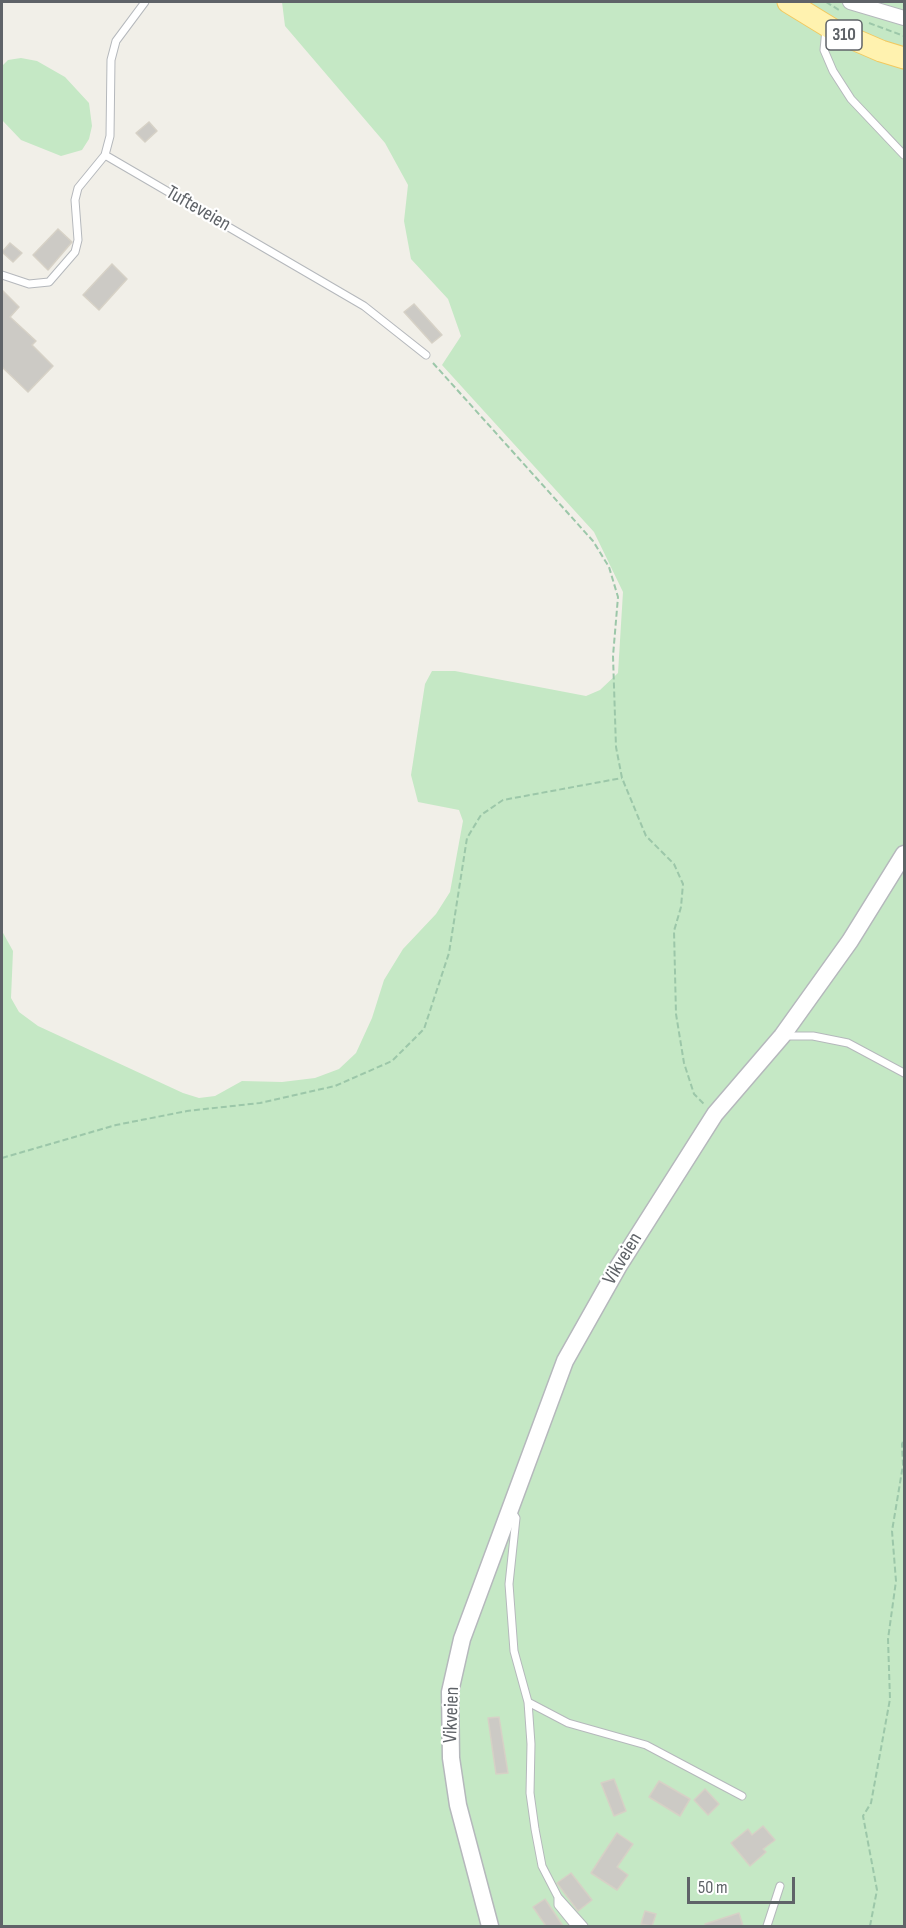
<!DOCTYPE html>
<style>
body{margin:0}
#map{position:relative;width:906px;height:1928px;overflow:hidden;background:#f1efe8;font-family:"Sofia Sans Condensed",sans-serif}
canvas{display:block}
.frame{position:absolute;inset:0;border:3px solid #5f6368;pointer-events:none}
.scale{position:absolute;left:687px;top:1877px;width:108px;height:27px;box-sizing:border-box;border:3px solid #5f6368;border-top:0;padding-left:8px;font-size:18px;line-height:21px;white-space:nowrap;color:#5f6368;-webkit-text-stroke:4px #fff;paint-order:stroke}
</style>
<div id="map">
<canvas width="906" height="1928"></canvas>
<div class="frame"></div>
<div class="scale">50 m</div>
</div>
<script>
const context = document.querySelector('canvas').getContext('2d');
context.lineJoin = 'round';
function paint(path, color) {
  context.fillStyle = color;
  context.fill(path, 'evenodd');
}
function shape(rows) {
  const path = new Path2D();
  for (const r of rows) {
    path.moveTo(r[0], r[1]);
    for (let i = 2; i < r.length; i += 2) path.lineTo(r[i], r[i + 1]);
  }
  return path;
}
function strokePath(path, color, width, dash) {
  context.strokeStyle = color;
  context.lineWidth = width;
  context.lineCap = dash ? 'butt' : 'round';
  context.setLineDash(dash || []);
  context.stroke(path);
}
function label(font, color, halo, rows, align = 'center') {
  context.font = font + ' "Sofia Sans Condensed",sans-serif';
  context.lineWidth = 4.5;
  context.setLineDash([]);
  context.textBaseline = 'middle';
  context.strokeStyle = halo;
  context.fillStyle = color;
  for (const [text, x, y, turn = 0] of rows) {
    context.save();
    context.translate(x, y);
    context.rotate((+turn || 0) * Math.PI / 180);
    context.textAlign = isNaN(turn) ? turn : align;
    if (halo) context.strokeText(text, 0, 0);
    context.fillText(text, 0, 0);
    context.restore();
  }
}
const green = shape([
 [282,2,904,2,904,1926,2,1926,2,931,13,951,11,998,19,1012,38,1026,183,1093,199,1098,215,1096,242,1081,282,1082,315,1078,339,1069,356,1053,372,1018,384,980,403,949,436,914,450,892,463,821,459,810,418,802,411,775,425,684,432,671,455,671,586,696,600,690,618,673,623,592,594,532,442,365,461,336,448,299,411,259,404,221,408,185,385,143,285,26],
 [21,58,37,61,65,77,89,103,92,126,89,139,82,150,61,156,21,140,2,120,2,66,8,60]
]);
const building = shape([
 [149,122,157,131,145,142,136,133,149,122],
 [58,229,72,242,48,270,33,255,58,229],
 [10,243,22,253,13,262,2,252,10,243],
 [112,264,127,279,99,310,83,295,112,264],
 [2,290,19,307,10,317,36,341,32,345,53,366,28,392,2,367,2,290],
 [414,304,442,335,432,343,404,312,414,304],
 [499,1717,508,1773,496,1774,488,1718,499,1717],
 [614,1779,626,1811,614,1816,601,1783,614,1779],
 [659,1781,690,1799,680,1816,649,1797,659,1781],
 [705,1789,719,1804,708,1815,694,1800,705,1789],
 [763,1826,775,1840,763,1849,766,1852,750,1866,731,1843,748,1829,752,1835,763,1826],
 [617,1833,633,1844,617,1867,628,1875,617,1890,591,1873,617,1833],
 [571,1873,592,1900,578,1911,557,1883,571,1873],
 [545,1899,563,1926,546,1926,533,1907,545,1899],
 [645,1911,656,1914,652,1926,641,1924,645,1911],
 [739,1913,743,1926,705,1926,705,1924,739,1913]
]);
const path = shape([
 [826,2,839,10],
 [869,23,904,36],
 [433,363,593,541,609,567,618,597,613,656,616,747,622,778,646,836,674,864,683,884,681,907,674,931,676,1014,684,1063,694,1094,704,1104],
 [2,1158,116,1125,187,1111,260,1103,335,1086,392,1061,424,1029,449,953,467,838,481,815,503,800,622,778],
 [870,1926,877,1890,863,1816,871,1803,890,1699,888,1639,896,1581,892,1531,903,1465,902,1444,904,1439]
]);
const service = shape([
 [145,2,116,41,111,60,110,136,105,155,364,306,426,355],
 [826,29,824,50,833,71,851,99,904,155],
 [2,275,29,284,49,282,75,252,78,240,75,200,78,188,105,155],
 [784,1036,813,1036,848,1043,904,1073],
 [511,1510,516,1518,509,1584,514,1651,528,1702,531,1744,530,1793,535,1829,542,1866,558,1897,584,1926],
 [528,1702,568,1723,646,1745,742,1796],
 [558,1897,558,1905,575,1926],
 [767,1926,780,1886]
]);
const minor = shape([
 [850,2,904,18]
]);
const tertiary = shape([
 [490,1926,458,1805,451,1758,450,1692,462,1639,565,1361,618,1267,715,1114,782,1036,850,941,904,854]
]);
const primary = shape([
 [788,2,837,32,881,51,904,58]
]);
const shields = [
 [844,35,36]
];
const shieldNames = [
 ["310",844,35]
];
const streetNames = [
 ["Tufteveien",198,209,30],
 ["Vikveien",623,1259,-59],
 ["Vikveien",452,1715,-88]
];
paint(green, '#c5e8c5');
paint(building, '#cccac5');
strokePath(building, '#d6d1c6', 1.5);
strokePath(service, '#b5b8bc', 9);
strokePath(minor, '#b5b8bc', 16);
strokePath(tertiary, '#b5b8bc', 19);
strokePath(primary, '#f2c960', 23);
strokePath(path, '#9cc7a9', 2, [6, 3]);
strokePath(service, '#fff', 7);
strokePath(minor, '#fff', 14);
strokePath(tertiary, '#fff', 16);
strokePath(primary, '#fff2af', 21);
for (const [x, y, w] of shields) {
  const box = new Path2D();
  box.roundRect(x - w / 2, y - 15, w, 30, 4.5);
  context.fillStyle = '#fff';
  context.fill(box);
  strokePath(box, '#5f6368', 1.5);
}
label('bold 18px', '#5f6368', null, shieldNames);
label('20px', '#5f6368', '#fff', streetNames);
</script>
